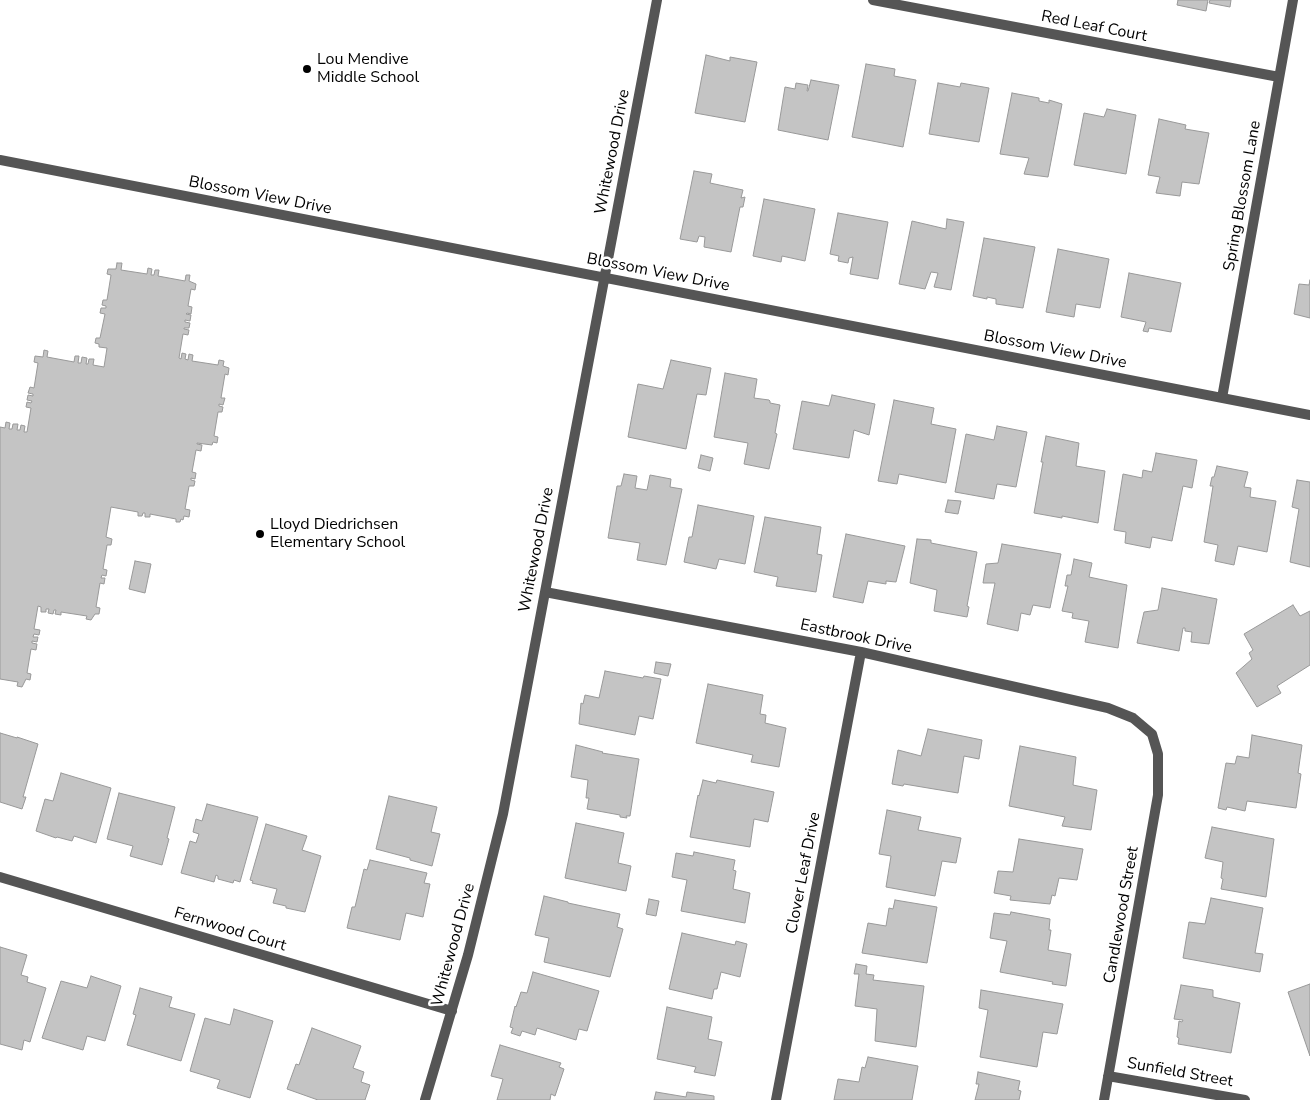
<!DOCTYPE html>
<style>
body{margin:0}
canvas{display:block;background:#fff}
</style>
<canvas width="1310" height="1100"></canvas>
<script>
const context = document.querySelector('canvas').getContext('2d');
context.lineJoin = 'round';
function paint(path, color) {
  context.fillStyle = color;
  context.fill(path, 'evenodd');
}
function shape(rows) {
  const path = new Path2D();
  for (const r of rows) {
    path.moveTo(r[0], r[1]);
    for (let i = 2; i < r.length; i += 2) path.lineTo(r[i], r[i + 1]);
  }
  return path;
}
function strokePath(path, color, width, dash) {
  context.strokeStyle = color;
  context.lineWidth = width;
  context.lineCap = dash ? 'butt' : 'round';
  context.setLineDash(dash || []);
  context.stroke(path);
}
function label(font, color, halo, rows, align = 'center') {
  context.font = font + ' "Nunito Sans",sans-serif';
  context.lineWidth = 5;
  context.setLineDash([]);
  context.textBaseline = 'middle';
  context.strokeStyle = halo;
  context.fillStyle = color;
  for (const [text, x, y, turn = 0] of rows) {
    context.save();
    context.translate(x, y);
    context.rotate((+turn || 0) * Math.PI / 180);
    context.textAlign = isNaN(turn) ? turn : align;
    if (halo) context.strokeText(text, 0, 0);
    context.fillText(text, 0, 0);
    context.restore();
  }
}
const building = shape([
 [1178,0,1208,0,1206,11,1177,5,1178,0],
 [1210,0,1231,0,1230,7,1209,3,1210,0],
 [706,55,730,61,730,57,757,62,745,122,695,113,706,55],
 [866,64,895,69,894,76,916,80,903,147,852,137,866,64],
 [811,80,839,85,828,140,778,130,785,87,795,89,796,83,808,85,807,91,808,91,811,80],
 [938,83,960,87,961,83,989,88,979,142,929,134,938,83],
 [1012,93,1039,98,1039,101,1049,103,1049,100,1062,104,1048,177,1024,174,1029,158,1000,154,1012,93],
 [1107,109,1136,115,1126,174,1074,165,1084,113,1104,117,1107,109],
 [1159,119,1186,125,1185,129,1209,133,1199,184,1182,182,1180,196,1156,193,1160,177,1148,175,1159,119],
 [694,171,712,174,710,183,743,190,741,198,745,197,743,207,740,207,731,252,704,247,705,237,699,236,697,242,680,239,694,171],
 [764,199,815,209,805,261,782,256,781,262,753,256,764,199],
 [838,213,888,222,878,279,850,274,853,257,849,258,848,263,838,261,839,256,830,254,838,213],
 [947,219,964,222,951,290,934,287,938,273,931,272,925,289,899,284,912,221,946,229,947,219],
 [984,238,1035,247,1023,308,996,304,996,299,987,297,987,299,973,296,984,238],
 [1058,249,1109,259,1100,308,1076,304,1074,317,1046,312,1058,249],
 [117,263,122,263,121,270,147,274,148,268,152,269,151,275,154,275,155,270,159,270,158,276,185,281,186,275,190,275,189,281,196,284,195,290,191,289,188,306,192,307,191,314,187,313,186,314,191,315,190,321,185,320,185,322,190,323,189,328,184,328,184,329,189,330,188,335,183,334,179,358,181,359,182,353,186,354,185,359,188,360,189,354,193,355,192,361,218,365,219,360,224,361,223,366,229,368,228,375,225,374,221,398,225,398,223,405,219,404,219,406,223,407,222,412,218,412,214,436,218,437,217,443,213,442,212,445,197,443,197,444,202,445,201,451,196,450,192,472,196,473,195,479,191,478,191,480,195,481,194,486,189,486,185,509,190,510,189,517,184,516,183,520,181,519,180,522,176,522,176,519,150,514,150,517,145,517,145,513,143,513,142,516,138,516,138,512,111,507,106,537,112,539,111,545,107,545,103,569,107,570,106,576,102,575,101,578,105,578,104,584,100,583,96,607,100,608,99,614,95,614,91,620,86,619,87,616,61,612,61,615,55,614,56,610,54,610,53,614,48,613,49,609,46,609,46,612,41,612,41,607,38,606,34,629,40,630,39,635,34,634,33,637,38,637,37,642,32,641,32,643,37,644,36,650,31,649,27,673,31,674,30,680,26,679,22,687,17,686,18,682,0,679,0,427,5,428,6,422,10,423,9,429,12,429,13,424,18,424,17,430,20,430,21,425,25,426,24,432,27,432,31,408,26,407,27,402,31,403,32,401,27,400,28,395,33,396,33,394,28,393,30,387,34,388,38,363,34,362,35,356,43,357,44,350,48,351,47,357,74,362,75,356,79,356,78,363,81,363,82,357,87,358,86,364,88,364,89,359,94,359,93,365,104,367,107,348,99,347,99,344,95,343,96,338,100,338,105,314,100,313,101,308,106,308,106,306,102,305,103,300,107,300,111,275,107,274,108,269,116,269,117,263],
 [1129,273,1181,283,1171,332,1149,328,1148,332,1143,331,1146,322,1121,317,1129,273],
 [1310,280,1310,318,1294,314,1299,284,1309,285,1310,280],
 [671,360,711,368,706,395,697,394,686,449,628,437,638,384,663,389,671,360],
 [725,373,757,379,754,398,769,400,770,401,770,403,780,405,775,433,777,434,769,469,744,464,748,443,714,437,725,373],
 [832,395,875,404,869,435,854,430,849,458,793,449,802,401,829,406,832,395],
 [894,400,934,408,931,424,956,429,946,483,899,474,897,484,878,481,894,400],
 [997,426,1027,432,1016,487,997,484,994,499,955,492,966,434,994,440,997,426],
 [1046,436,1079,443,1076,466,1105,471,1098,523,1062,516,1062,518,1034,513,1043,462,1041,462,1046,436],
 [1156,453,1197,460,1192,488,1183,486,1172,541,1152,537,1150,548,1125,543,1126,532,1114,530,1123,474,1142,478,1143,470,1152,472,1156,453],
 [701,455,713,458,710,471,698,468,701,455],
 [1217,466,1248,472,1244,487,1251,488,1250,497,1276,501,1267,552,1238,546,1234,565,1215,561,1218,545,1204,542,1213,486,1210,486,1212,477,1214,477,1217,466],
 [624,474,637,476,635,488,647,490,650,475,671,479,670,487,682,489,666,565,637,560,640,543,608,538,617,486,621,486,624,474],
 [1297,480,1310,482,1310,567,1290,562,1299,509,1292,507,1297,480],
 [948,500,961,501,958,514,945,512,948,500],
 [698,505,754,516,745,564,719,559,716,569,684,562,689,537,692,537,698,505],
 [765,517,821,527,817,554,822,555,816,592,776,586,778,577,754,572,765,517],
 [846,534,905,546,896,582,886,581,886,584,868,581,863,603,833,597,846,534],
 [917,539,931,540,931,543,977,552,967,606,969,607,967,617,934,611,937,590,910,583,917,539],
 [1002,544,1061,554,1050,608,1033,605,1030,615,1021,613,1018,631,987,624,995,583,983,583,986,564,998,563,1002,544],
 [1074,559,1092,563,1089,577,1127,585,1118,648,1085,642,1089,621,1072,618,1073,613,1062,611,1068,586,1065,586,1067,575,1071,575,1074,559],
 [135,561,151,564,145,593,129,589,135,561],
 [1162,588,1217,599,1209,644,1191,642,1192,632,1185,631,1185,628,1183,628,1179,651,1137,643,1144,612,1158,610,1162,588],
 [1293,605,1300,616,1310,611,1310,665,1277,686,1281,693,1257,707,1236,673,1252,659,1249,653,1253,650,1244,634,1293,605],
 [656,662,671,664,668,676,654,673,656,662],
 [605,671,643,678,644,676,661,679,653,719,639,716,635,735,579,724,581,703,583,704,585,695,599,698,605,671],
 [708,684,763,695,760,714,766,715,765,723,786,728,779,767,751,762,753,755,696,743,708,684],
 [928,729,982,740,979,759,964,756,958,793,904,784,903,786,892,784,898,750,921,756,928,729],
 [0,733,17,738,17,737,38,744,23,797,26,797,22,809,0,802,0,733],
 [1252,735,1302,745,1298,773,1301,774,1296,808,1247,801,1245,811,1227,807,1226,810,1218,808,1226,763,1235,764,1237,756,1249,758,1252,735],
 [576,745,603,752,602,753,639,759,630,816,626,816,627,818,620,817,620,815,587,809,589,798,586,798,588,780,571,777,576,745],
 [1020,746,1076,757,1073,785,1097,790,1091,830,1062,826,1065,817,1009,806,1020,746],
 [61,773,111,788,96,843,74,836,72,841,57,837,56,838,36,831,45,799,53,801,61,773],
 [703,780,716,783,717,780,774,792,768,822,754,819,750,847,690,837,698,795,699,796,703,780],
 [119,793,175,807,167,838,169,839,162,865,130,856,133,846,107,839,119,793],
 [389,796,437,807,431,832,440,834,432,866,410,860,410,858,376,849,389,796],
 [207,804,258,817,240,882,234,880,233,883,218,879,218,876,216,875,214,882,181,873,190,841,196,843,199,834,193,832,196,819,202,821,207,804],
 [887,810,921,817,918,830,961,838,956,863,942,861,935,896,886,887,891,856,879,854,887,810],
 [576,823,624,833,618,863,631,866,626,891,565,878,576,823],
 [266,824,307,836,302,850,321,856,305,912,286,908,286,906,273,903,277,889,252,883,253,881,250,880,266,824],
 [1212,827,1274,839,1266,897,1221,889,1223,879,1221,878,1223,862,1205,858,1212,827],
 [1019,839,1083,849,1077,880,1059,878,1055,896,1052,895,1050,904,1010,900,1011,896,994,893,998,871,1013,872,1019,839],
 [694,852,735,860,733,870,736,871,733,889,750,893,745,923,681,911,687,880,672,877,676,853,693,856,694,852],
 [370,860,427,873,424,883,430,884,423,917,406,913,400,940,347,928,352,907,355,907,364,869,367,870,370,860],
 [544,896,568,902,568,903,620,914,617,927,623,929,610,977,544,962,549,938,535,935,544,896],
 [1211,898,1263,908,1255,953,1263,954,1260,972,1183,958,1189,922,1205,924,1211,898],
 [649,899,659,901,656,916,646,914,649,899],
 [895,900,937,907,927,963,862,953,868,923,886,926,889,908,893,909,895,900],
 [1011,912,1050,919,1049,930,1051,930,1048,950,1071,954,1066,986,1052,984,1053,982,1000,972,1007,941,990,938,994,913,1010,915,1011,912],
 [682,933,735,945,736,941,747,944,740,977,721,972,717,989,714,989,712,999,669,989,682,933],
 [0,947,27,955,21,975,28,977,27,982,46,988,30,1042,24,1040,22,1050,0,1044,0,947],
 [856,964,867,966,866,974,874,975,873,980,924,986,916,1047,875,1041,877,1009,855,1006,859,974,854,974,856,964],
 [533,972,599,991,587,1031,579,1029,576,1040,537,1028,535,1035,522,1031,520,1036,511,1033,513,1028,510,1027,515,1006,516,1007,521,992,527,993,533,972],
 [91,976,121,986,105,1041,87,1036,83,1050,42,1038,61,981,87,988,91,976],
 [1310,984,1310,1056,1288,992,1310,984],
 [1181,985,1213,990,1213,997,1240,1003,1231,1053,1178,1044,1179,1038,1177,1037,1179,1021,1182,1022,1183,1020,1174,1019,1181,985],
 [140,988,172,997,169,1007,195,1014,181,1061,127,1045,136,1015,133,1014,140,988],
 [981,990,1063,1004,1057,1034,1043,1032,1037,1067,980,1057,988,1010,979,1008,981,990],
 [667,1007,712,1017,708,1039,722,1042,715,1076,694,1072,696,1067,657,1059,667,1007],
 [234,1009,273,1021,250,1098,217,1088,220,1080,190,1071,205,1018,230,1025,234,1009],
 [312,1028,361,1046,353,1068,364,1072,361,1082,370,1085,365,1100,318,1100,287,1089,296,1064,299,1065,312,1028],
 [500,1045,561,1063,559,1067,564,1069,555,1096,551,1094,550,1100,497,1100,503,1079,491,1076,500,1045],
 [868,1057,918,1066,912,1100,834,1100,838,1079,859,1082,862,1067,865,1068,868,1057],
 [978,1072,1020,1081,1018,1090,1021,1091,1019,1100,975,1100,979,1084,976,1084,978,1072],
 [656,1092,686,1097,687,1092,714,1096,714,1100,654,1100,656,1092]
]);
const street = shape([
 [873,0,1279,77],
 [0,160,1310,415],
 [1222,398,1293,0],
 [545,592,861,652,1108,708,1133,718,1152,734,1158,754,1158,795,1104,1100],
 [0,877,452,1011],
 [1108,1076,1245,1100],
 [425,1100,468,955,503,814,657,0],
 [776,1100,861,652]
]);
const markers = [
 [307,69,5,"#000"],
 [260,534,5,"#000"]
];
const streetNames = [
 ["Red Leaf Court",1094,27,11],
 ["Whitewood Drive",613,152,-79],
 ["Blossom View Drive",260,196,11],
 ["Spring Blossom Lane",1243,196,-80],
 ["Blossom View Drive",658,273,11],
 ["Blossom View Drive",1055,350,11],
 ["Whitewood Drive",537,550,-79],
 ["Eastbrook Drive",856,637,12],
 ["Clover Leaf Drive",804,873,-79],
 ["Candlewood Street",1122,915,-80],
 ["Fernwood Court",230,930,17],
 ["Whitewood Drive",454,945,-75],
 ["Sunfield Street",1180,1073,10]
];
const poiNames = [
 ["Lou Mendive",317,60],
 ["Middle School",317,78],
 ["Lloyd Diedrichsen",270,525],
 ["Elementary School",270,543]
];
paint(building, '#c4c4c4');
strokePath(building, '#999', 1);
strokePath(street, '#555', 10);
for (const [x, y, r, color] of markers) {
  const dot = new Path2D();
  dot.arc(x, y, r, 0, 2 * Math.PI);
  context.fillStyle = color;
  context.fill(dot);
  strokePath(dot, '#fff', 2);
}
label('16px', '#000', '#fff', streetNames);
label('16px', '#000', '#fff', poiNames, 'left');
</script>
